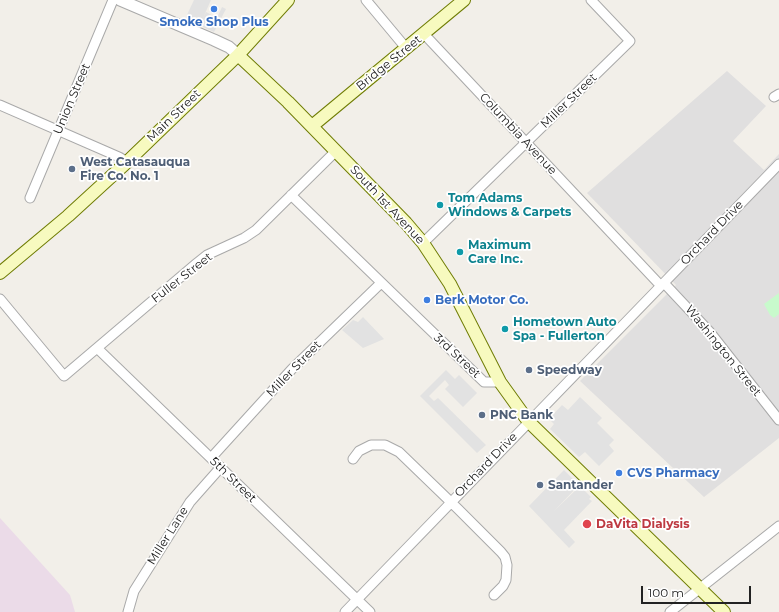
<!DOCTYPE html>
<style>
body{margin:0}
#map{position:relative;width:779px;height:612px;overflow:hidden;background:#f2efe9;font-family:Montserrat,sans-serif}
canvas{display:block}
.scale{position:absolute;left:641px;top:586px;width:110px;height:18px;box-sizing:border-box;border:2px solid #222;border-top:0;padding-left:5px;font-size:12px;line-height:14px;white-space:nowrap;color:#222;-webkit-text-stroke:3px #fff;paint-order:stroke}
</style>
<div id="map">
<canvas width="779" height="612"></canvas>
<div class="scale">100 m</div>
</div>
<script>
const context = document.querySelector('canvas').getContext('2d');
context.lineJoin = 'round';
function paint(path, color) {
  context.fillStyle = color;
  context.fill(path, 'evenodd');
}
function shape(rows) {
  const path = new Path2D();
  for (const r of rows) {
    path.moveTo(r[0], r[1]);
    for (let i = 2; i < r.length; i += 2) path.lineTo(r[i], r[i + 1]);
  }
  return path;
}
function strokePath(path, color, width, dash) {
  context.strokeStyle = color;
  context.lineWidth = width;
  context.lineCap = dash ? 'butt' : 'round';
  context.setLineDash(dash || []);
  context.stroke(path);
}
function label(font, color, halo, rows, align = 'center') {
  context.font = font + ' Montserrat,sans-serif';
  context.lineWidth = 3.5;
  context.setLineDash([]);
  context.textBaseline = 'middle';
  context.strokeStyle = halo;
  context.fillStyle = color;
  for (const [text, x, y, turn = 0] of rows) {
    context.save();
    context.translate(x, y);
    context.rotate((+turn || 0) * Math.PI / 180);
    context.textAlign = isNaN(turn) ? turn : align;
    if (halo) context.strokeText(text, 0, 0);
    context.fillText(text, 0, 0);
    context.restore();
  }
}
const residential = shape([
 [727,71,766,106,733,141,764,170,779,154,779,438,704,497,580,381,676,285,587,193]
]);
const industrial = shape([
 [0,518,70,595,75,612,0,612]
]);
const park = shape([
 [779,293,779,314,774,318,770,315,764,304]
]);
const parking = shape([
 [194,0,211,0,203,18,206,12,217,18,222,7,226,9,214,32,185,19],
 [363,317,384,339,363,348,342,330,353,320,358,322],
 [446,370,455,379,459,375,477,393,463,407,445,389,449,385,445,380,429,396,434,401,438,398,486,445,477,453,420,396],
 [580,397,602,418,597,423,614,440,609,445,614,451,599,466,585,452,579,457,550,429,554,424,549,419,562,405,568,410],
 [564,470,579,485,554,511,580,486,591,497,589,499,592,501,564,530,575,542,569,548,529,506]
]);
const minor = shape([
 [366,0,406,48],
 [424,34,661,286],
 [774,97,779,94],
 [0,105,119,157,127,162],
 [291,195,484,382,500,382],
 [30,198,113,0],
 [423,243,630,41,591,0],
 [664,283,709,331,779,420],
 [0,299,64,376,197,263,207,255,244,238,256,230,336,151],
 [97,348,370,612],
 [211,458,292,369,381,283],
 [353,459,359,451,371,445,385,445,399,452,458,509,501,552,505,557,507,565,506,580,503,586,494,595],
 [128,612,134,591,190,502,221,467],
 [345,612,779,164],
 [670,612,779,526]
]);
const tertiary = shape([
 [120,0,214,40,229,47,238,55]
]);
const secondary = shape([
 [238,55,288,102,406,223,423,243,450,284,500,382,528,421,724,612],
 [312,126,464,0],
 [0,273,68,216,127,162,238,55,288,0]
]);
const markers = [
 [214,9,4,"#3f7fe0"],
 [72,169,4,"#5c6f8a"],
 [440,205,4,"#0f9aa8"],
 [460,252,4,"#0f9aa8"],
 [427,300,4,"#3f7fe0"],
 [505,329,4,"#0f9aa8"],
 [529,370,4,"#5c6f8a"],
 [482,415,4,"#5c6f8a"],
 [619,473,4,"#3f7fe0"],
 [540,485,4,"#5c6f8a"],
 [587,524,5,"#e0444e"]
];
const shopNames = [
 ["Smoke Shop Plus",214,22,"center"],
 ["Berk Motor Co.",435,300],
 ["CVS Pharmacy",627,473]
];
const streetNames = [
 ["Bridge Street",389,63,-39],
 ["Union Street",72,99,-67],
 ["Miller Street",569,101,-44],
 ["Main Street",174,116,-44],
 ["Columbia Avenue",518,134,47],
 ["South 1st Avenue",387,205,47],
 ["Orchard Drive",712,233,-46],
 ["Fuller Street",182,278,-38],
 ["Washington Street",723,351,51],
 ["3rd Street",457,356,43],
 ["Miller Street",294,369,-46],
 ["Orchard Drive",486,465,-46],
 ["5th Street",233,480,44],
 ["Miller Lane",168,536,-58]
];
const serviceNames = [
 ["West Catasauqua",80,162],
 ["Fire Co. No. 1",80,176],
 ["Speedway",537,370],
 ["PNC Bank",490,415],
 ["Santander",548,485]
];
const cultureNames = [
 ["Tom Adams",448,198],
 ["Windows & Carpets",448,212],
 ["Maximum",468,245],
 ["Care Inc.",468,259],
 ["Hometown Auto",513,322],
 ["Spa - Fullerton",513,336]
];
const healthNames = [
 ["DaVita Dialysis",596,524]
];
paint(residential, '#e0dfdf');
paint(industrial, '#ebdbe8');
paint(park, '#c8facc');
paint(parking, '#e2e2e2');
strokePath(minor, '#a9a9a9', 11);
strokePath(tertiary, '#a9a9a9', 13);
strokePath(secondary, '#707d05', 14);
strokePath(minor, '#fff', 9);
strokePath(tertiary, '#fff', 11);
strokePath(secondary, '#f7fabf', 12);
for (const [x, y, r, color] of markers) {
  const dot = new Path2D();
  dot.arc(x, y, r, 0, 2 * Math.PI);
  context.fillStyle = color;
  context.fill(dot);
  strokePath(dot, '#fff', 1.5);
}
label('bold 12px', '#366cbe', '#fff', shopNames, 'left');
label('12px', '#222', '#fff', streetNames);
label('bold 12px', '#4e5e75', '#fff', serviceNames, 'left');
label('bold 12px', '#0d838f', '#fff', cultureNames, 'left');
label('bold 12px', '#be3a42', '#fff', healthNames, 'left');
</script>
